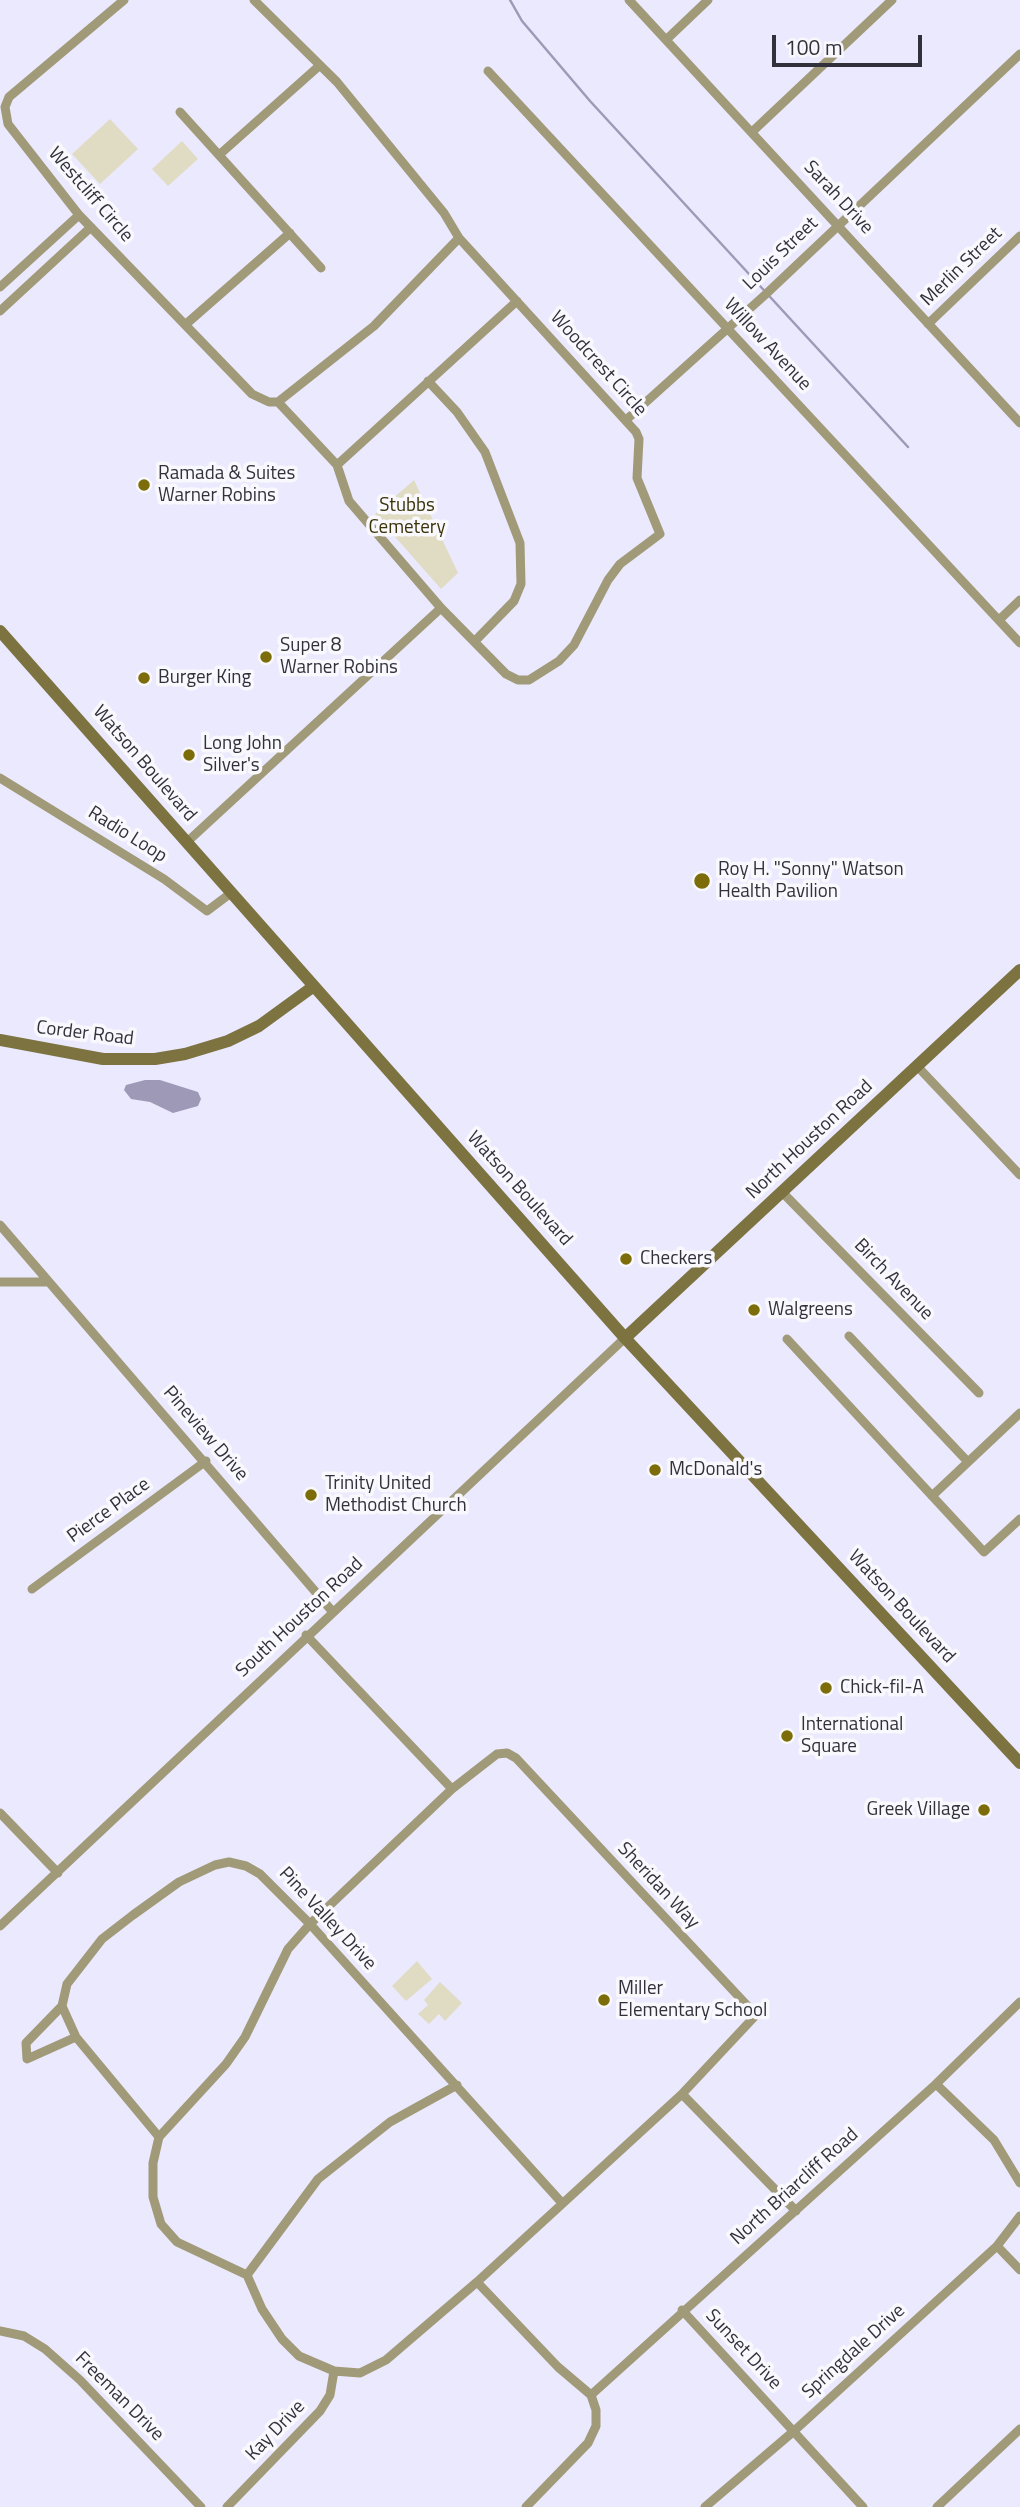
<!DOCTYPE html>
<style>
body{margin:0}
#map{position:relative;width:1020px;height:2507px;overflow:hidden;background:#ebe9fe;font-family:"Titillium Web",sans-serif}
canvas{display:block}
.scale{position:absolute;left:772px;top:35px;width:150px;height:32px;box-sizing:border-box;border:4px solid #32313b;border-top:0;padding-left:9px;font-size:21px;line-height:24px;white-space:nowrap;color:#32313b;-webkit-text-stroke:5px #f9f8fd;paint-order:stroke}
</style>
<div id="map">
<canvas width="1020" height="2507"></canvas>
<div class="scale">100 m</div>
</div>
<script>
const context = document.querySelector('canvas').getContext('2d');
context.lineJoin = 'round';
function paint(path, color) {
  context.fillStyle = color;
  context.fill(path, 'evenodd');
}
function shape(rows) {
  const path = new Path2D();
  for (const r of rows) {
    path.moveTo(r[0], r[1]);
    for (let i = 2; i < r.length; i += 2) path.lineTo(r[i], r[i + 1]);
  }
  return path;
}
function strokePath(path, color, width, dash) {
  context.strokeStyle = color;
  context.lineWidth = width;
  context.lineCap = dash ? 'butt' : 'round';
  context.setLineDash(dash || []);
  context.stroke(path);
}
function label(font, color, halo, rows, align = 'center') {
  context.font = font + ' "Titillium Web",sans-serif';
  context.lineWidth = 7;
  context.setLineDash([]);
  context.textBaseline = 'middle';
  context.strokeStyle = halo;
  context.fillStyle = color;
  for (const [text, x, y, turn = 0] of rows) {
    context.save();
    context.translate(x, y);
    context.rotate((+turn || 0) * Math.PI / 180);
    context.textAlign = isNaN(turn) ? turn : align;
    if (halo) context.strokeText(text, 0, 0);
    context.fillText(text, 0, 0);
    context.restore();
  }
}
const green = shape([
 [110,119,138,149,100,184,72,154],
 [182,141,198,159,168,186,152,169],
 [414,480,458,573,441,589,375,514],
 [417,1961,432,1979,406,2001,392,1986],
 [440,1982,462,2003,445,2021,439,2014,429,2024,418,2014,428,2005,424,2000]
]);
const water = shape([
 [145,1080,160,1080,198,1092,201,1099,198,1106,173,1113,150,1102,131,1099,124,1090,126,1085]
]);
const stream = shape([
 [510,0,522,21,590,101,908,447]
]);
const street = shape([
 [124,0,9,97,5,107,8,124,79,215,252,394,269,402,278,402,337,465,349,501,441,608,506,674,518,680,529,680,559,661,574,645,608,580,620,564,660,534,637,478,639,439,636,432,459,238,444,213,337,82,254,0],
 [629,0,1020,423],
 [667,39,708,0],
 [488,71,1020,643],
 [180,112,321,268],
 [752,132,892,0],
 [219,155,319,66],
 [0,287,79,215],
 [0,311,91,227],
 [928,324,1020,236],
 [185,325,290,233],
 [428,381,457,412,485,452,520,543,521,584,514,601,475,641],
 [278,402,374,326,459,238],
 [626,420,766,294,1020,54],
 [337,465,517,301],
 [999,620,1020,600],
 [0,778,164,879,207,911,231,893],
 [187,842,441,608],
 [917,1066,1020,1175],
 [782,1192,979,1393],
 [0,1225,332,1611],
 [0,1282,49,1282],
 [849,1336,968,1462],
 [787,1339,984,1552,1020,1519],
 [932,1496,1020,1413],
 [32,1589,206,1461],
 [306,1635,452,1789],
 [0,1813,58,1873],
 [0,1926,625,1338],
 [62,2006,26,2043,27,2059,76,2037],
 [936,2084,994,2140,1020,2183],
 [682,2094,796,2211],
 [159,2137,226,2064,245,2037,288,1949,310,1924,452,1789,497,1754,507,1753,516,1758,756,2015,682,2094,477,2282,386,2360,360,2373,334,2371,299,2356,282,2339,262,2309,247,2275,177,2242,161,2224,153,2197,153,2163,159,2137,76,2037,62,2006,67,1984,102,1939,133,1915,179,1882,215,1865,229,1862,246,1866,260,1874,310,1924,562,2203],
 [997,2246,1020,2270],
 [247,2275,318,2179,390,2122,457,2085],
 [477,2282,558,2367,591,2395,596,2410,596,2426,588,2443,526,2507],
 [682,2310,863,2507],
 [0,2331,24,2336,45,2349,80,2380,201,2507],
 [591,2395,936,2084,1020,2002],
 [227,2507,320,2411,330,2395,334,2371],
 [705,2507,794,2431,997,2246,1020,2216],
 [937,2507,1020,2429]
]);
const secondary = shape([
 [0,631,625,1338,1020,1763],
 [0,1040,103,1059,155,1059,185,1054,228,1041,259,1026,314,986],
 [625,1338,1020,970]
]);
const markers = [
 [144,485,7,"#7c6d0a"],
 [266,657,7,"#7c6d0a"],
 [144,678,7,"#7c6d0a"],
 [189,755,7,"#7c6d0a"],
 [702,881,9,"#7c6d0a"],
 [626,1259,7,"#7c6d0a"],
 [754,1310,7,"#7c6d0a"],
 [655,1470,7,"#7c6d0a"],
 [311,1495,7,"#7c6d0a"],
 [826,1688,7,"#7c6d0a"],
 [787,1736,7,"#7c6d0a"],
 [984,1810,7,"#7c6d0a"],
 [604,2000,7,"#7c6d0a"]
];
const streetNames = [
 ["Westcliff Circle",90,195,49],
 ["Sarah Drive",838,198,47],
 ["Louis Street",781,254,-44],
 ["Merlin Street",962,267,-44],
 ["Willow Avenue",767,345,47],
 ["Woodcrest Circle",598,364,48],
 ["Watson Boulevard",144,764,49],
 ["Radio Loop",127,835,32],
 ["Corder Road",85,1034,7],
 ["North Houston Road",810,1140,-43],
 ["Watson Boulevard",519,1189,48],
 ["Birch Avenue",893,1280,46],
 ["Pineview Drive",205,1434,49],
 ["Pierce Place",109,1511,-36],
 ["Watson Boulevard",901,1607,47],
 ["South Houston Road",300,1618,-43],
 ["Sheridan Way",658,1886,47],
 ["Pine Valley Drive",327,1919,47],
 ["North Briarcliff Road",795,2187,-42],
 ["Sunset Drive",743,2350,47],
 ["Springdale Drive",854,2352,-42],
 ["Freeman Drive",119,2397,45],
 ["Kay Drive",276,2431,-46]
];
const poiNames = [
 ["Ramada & Suites",158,474],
 ["Warner Robins",158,496],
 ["Super 8",280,646],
 ["Warner Robins",280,668],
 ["Burger King",158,678],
 ["Long John",203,744],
 ["Silver's",203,766],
 ["Roy H. \"Sonny\" Watson",718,870],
 ["Health Pavilion",718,892],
 ["Checkers",640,1259],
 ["Walgreens",768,1310],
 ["McDonald's",669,1470],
 ["Trinity United",325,1484],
 ["Methodist Church",325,1506],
 ["Chick-fil-A",840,1688],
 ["International",801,1725],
 ["Square",801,1747],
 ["Greek Village",970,1810,"right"],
 ["Miller",618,1989],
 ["Elementary School",618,2011]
];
const parkNames = [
 ["Stubbs",407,506],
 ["Cemetery",407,528]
];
paint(green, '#e0dcc4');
paint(water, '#9d99b7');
strokePath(stream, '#9d99b7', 2.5);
strokePath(street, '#a09a79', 9);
strokePath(secondary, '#7c7341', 12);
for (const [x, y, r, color] of markers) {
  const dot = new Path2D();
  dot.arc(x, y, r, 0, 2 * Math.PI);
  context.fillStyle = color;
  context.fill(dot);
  strokePath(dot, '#f9f8fd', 2.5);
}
label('19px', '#32313b', '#f9f8fd', streetNames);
label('19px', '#32313b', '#f9f8fd', poiNames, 'left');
label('19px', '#3a3309', '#f9f8fd', parkNames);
</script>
